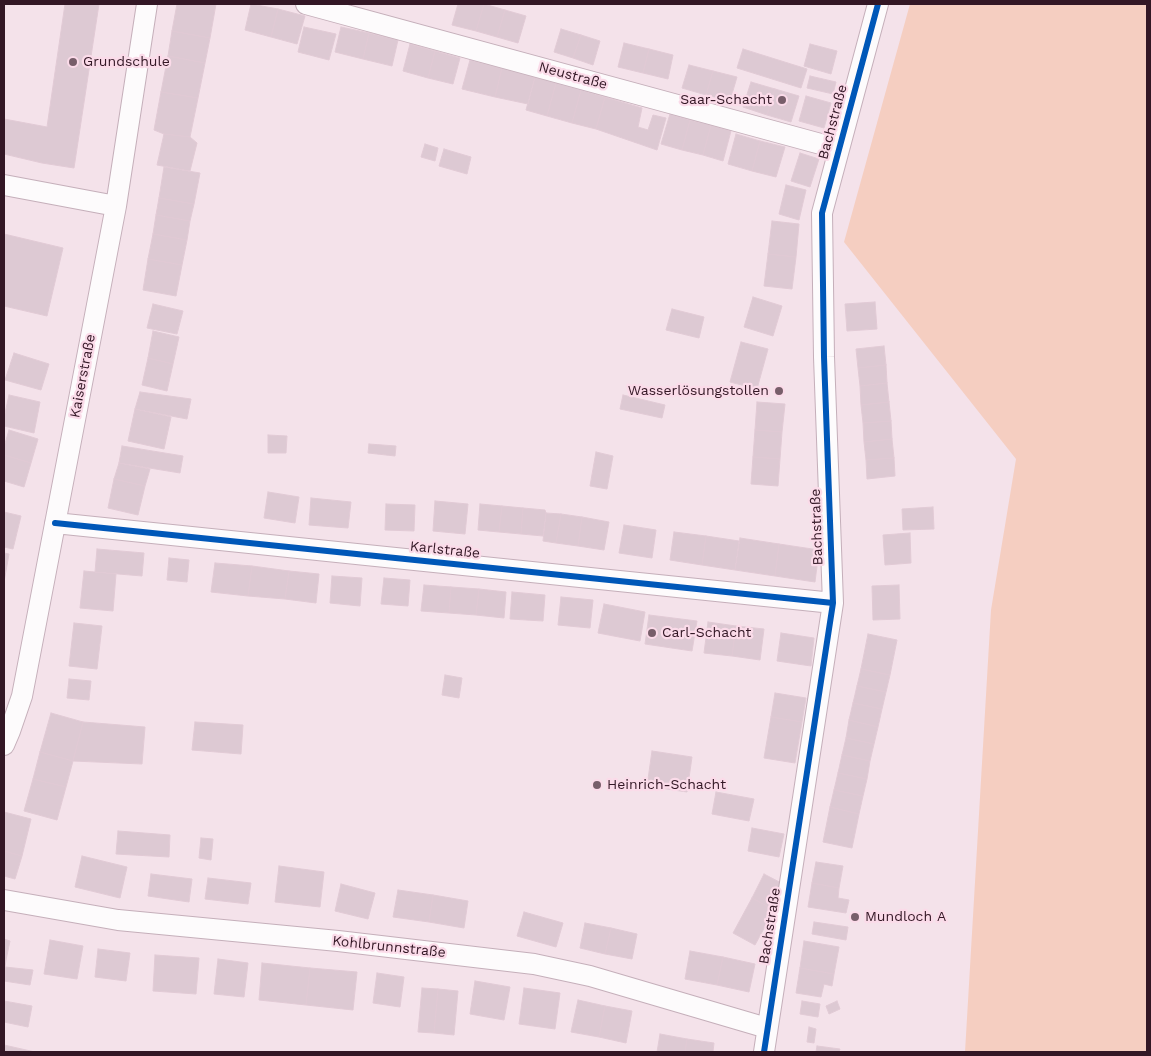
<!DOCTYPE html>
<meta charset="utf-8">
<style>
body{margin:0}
#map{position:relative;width:1151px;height:1056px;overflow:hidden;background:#f4e2ea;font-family:"Work Sans",sans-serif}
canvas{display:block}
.frame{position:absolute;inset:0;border:5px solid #331725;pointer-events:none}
</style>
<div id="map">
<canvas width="1151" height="1056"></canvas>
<div class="frame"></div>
</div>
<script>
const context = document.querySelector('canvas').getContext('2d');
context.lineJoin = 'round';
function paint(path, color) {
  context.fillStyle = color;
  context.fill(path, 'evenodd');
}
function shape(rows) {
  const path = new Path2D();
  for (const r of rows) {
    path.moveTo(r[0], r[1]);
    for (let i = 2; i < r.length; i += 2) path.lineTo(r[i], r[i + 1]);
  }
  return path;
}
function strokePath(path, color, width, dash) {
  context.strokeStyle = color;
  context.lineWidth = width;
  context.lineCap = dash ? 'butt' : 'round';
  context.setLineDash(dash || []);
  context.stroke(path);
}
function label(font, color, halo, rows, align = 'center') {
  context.font = font + ' "Work Sans",sans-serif';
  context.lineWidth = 4.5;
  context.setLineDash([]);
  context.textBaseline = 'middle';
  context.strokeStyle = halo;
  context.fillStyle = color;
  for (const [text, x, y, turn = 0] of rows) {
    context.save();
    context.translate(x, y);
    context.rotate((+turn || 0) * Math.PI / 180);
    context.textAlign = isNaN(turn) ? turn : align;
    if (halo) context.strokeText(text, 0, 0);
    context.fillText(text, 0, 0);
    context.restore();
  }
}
const green = shape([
 [910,4,1147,4,1147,1052,965,1052,991,610,1016,459,844,242]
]);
const building = shape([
 [65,4,99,4,74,168,42,163,4,154,4,119,47,127,65,4],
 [177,4,216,4,210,38,172,31,177,4],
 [251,4,278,9,271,37,245,30,251,4],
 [458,4,484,4,476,31,452,25,458,4],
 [484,4,505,10,497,37,476,31,484,4],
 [278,9,305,16,297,44,271,37,278,9],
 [505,10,526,16,518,43,497,37,505,10],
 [304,27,336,34,329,60,298,52,304,27],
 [341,27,369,33,363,59,335,52,341,27],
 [561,29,581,35,573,58,554,52,561,29],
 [172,31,210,38,205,63,168,56,172,31],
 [369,33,398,40,392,66,363,59,369,33],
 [581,35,600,41,593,65,573,58,581,35],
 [624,43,649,49,643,73,618,67,624,43],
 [410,44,435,51,428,78,403,71,410,44],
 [810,44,837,51,831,74,804,66,810,44],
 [649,49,673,55,668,79,643,73,649,49],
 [743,49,807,69,801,88,737,68,743,49],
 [435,51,460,58,453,84,428,78,435,51],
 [168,56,205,63,198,98,161,92,168,56],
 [470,60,502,68,495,97,462,89,470,60],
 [689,65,713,71,706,95,682,88,689,65],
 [502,68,535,77,528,104,495,97,502,68],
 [713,71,737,77,730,101,706,95,713,71],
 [810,76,836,82,833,94,807,88,810,76],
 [535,77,556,83,547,116,526,110,535,77],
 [751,82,775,89,767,115,743,107,751,82],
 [556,83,581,90,572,123,547,116,556,83],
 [775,89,799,96,791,122,767,115,775,89],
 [581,90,605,97,596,129,572,123,581,90],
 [161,92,198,98,190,137,164,134,154,130,161,92],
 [806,96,831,103,824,128,799,121,806,96],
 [605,97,642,108,638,127,648,130,653,115,666,118,657,150,596,129,605,97],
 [670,114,690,120,682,150,661,144,670,114],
 [690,120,711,125,703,155,682,150,690,120],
 [711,125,731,131,723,161,703,155,711,125],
 [164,134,190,137,197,143,190,171,157,165,164,134],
 [736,134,760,141,752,171,728,164,736,134],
 [760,141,785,147,776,177,752,171,760,141],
 [425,144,438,148,435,161,421,157,425,144],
 [444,149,471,157,467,174,439,166,444,149],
 [800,153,819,159,810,187,791,181,800,153],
 [164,167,200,173,194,204,159,198,164,167],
 [786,185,806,190,799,220,779,214,786,185],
 [159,198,194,204,190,221,156,215,159,198],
 [156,215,190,221,187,240,153,234,156,215],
 [772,221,799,224,796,257,768,254,772,221],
 [4,234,63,248,47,316,4,306,4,234],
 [153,234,187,240,182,265,148,259,153,234],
 [768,254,796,257,792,289,764,286,768,254],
 [148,259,182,265,176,296,143,290,148,259],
 [753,297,782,306,773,336,744,327,753,297],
 [875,302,877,329,847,331,845,304,875,302],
 [153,304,183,311,177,334,147,328,153,304],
 [672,309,704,317,699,338,666,330,672,309],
 [153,331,179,337,173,364,148,358,153,331],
 [741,342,768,349,757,389,730,382,741,342],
 [884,346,886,365,858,368,856,349,884,346],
 [14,353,49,364,41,390,5,380,14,353],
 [148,358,173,364,167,391,142,385,148,358],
 [886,365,887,383,860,386,858,368,886,365],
 [887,383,889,402,861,405,860,386,887,383],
 [140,392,191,399,187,419,135,409,140,392],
 [9,395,40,402,34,433,4,426,4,418,9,395],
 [623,395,665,405,662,418,620,409,623,395],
 [757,402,785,404,782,432,755,430,757,402],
 [889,402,891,421,863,423,861,405,889,402],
 [135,409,171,417,164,449,128,441,135,409],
 [891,421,892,439,864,442,863,423,891,421],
 [9,430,38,439,31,463,4,455,4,447,9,430],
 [755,430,782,432,780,459,753,457,755,430],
 [268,435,287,436,286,453,268,453,268,435],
 [892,439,894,458,866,460,864,442,892,439],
 [369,444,396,446,395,456,368,453,369,444],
 [122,446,183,456,180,473,119,463,122,446],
 [596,452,613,456,607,489,590,486,596,452],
 [4,455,31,463,24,487,4,481,4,455],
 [753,457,780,459,778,486,751,484,753,457],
 [894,458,895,476,867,479,866,460,894,458],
 [119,463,150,469,145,486,114,479,119,463],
 [114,479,145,486,138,515,108,508,114,479],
 [268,492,299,497,295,523,264,518,268,492],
 [311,498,351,502,348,528,309,525,311,498],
 [435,501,468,504,465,534,433,531,435,501],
 [386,504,415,505,414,531,385,530,386,504],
 [480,504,502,506,499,532,478,530,480,504],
 [502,506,523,508,521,534,499,532,502,506],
 [933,507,934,529,903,530,902,509,933,507],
 [523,508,545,510,546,513,543,536,521,534,523,508],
 [4,512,21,516,13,549,4,547,4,512],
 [546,513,561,514,556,543,543,541,546,513],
 [561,514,582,517,578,546,556,543,561,514],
 [582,517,609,522,604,550,578,546,582,517],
 [624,525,656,530,652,558,619,553,624,525],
 [674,532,706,536,702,565,670,560,674,532],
 [910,533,911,563,885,565,883,535,910,533],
 [706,536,739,541,735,570,702,565,706,536],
 [740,538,779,544,775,576,735,570,740,538],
 [779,544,819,550,815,582,775,576,779,544],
 [97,549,144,553,142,576,95,572,97,549],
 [4,553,9,554,4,582,4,553],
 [169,558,189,560,187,582,167,580,169,558],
 [215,563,252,566,248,596,211,592,215,563],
 [252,566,289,571,285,599,248,596,252,566],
 [84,571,116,574,113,611,80,608,84,571],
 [289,571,319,574,316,603,285,599,289,571],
 [332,576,362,578,360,606,330,603,332,576],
 [384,578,410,580,408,606,381,604,384,578],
 [424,585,451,587,449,613,421,611,424,585],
 [899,585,900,619,873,620,872,586,899,585],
 [451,587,479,589,476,615,449,613,451,587],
 [479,589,506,592,504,618,476,615,479,589],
 [512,592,545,595,543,621,510,619,512,592],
 [561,597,593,600,590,628,558,625,561,597],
 [604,604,645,612,640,641,598,633,604,604],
 [649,615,697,621,692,651,645,644,649,615],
 [708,622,736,626,732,656,704,653,708,622],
 [74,623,102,626,97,669,69,666,74,623],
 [736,626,764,629,760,660,732,656,736,626],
 [781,633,814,638,811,666,777,661,781,633],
 [868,634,897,640,890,675,861,669,868,634],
 [861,669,890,675,886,692,857,686,861,669],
 [445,675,462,678,459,698,442,695,445,675],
 [69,679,91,681,89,700,67,698,69,679],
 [857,686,886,692,882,709,853,703,857,686],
 [775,693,806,698,802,722,771,717,775,693],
 [853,703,882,709,878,727,849,720,853,703],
 [51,713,83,722,73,761,40,752,51,713],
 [771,717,802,722,795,763,764,758,771,717],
 [849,720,878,727,874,744,846,738,849,720],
 [83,722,145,727,142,764,73,761,83,722],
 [195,722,243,725,241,754,192,750,195,722],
 [846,738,874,744,870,761,842,755,846,738],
 [652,751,692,757,687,792,647,786,652,751],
 [40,752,73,761,66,787,33,779,40,752],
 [842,755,870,761,867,779,838,773,842,755],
 [838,773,867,779,863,796,834,790,838,773],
 [33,779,66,787,57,820,24,811,33,779],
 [834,790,863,796,859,814,830,807,834,790],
 [716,792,754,799,749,821,712,814,716,792],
 [830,807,859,814,852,848,823,842,830,807],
 [4,812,31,819,22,856,4,851,4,812],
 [752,828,784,834,779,857,748,851,752,828],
 [118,831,170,835,169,857,116,854,118,831],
 [201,838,213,839,211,860,199,858,201,838],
 [4,851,22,856,15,879,4,876,4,851],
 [82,856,127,867,120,898,75,887,82,856],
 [816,862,843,866,839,888,812,883,816,862],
 [279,866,324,872,320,907,275,902,279,866],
 [151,874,192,879,189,902,148,896,151,874],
 [764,874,787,886,774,910,752,898,764,874],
 [208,878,251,883,248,904,205,899,208,878],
 [812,883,839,888,838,898,849,900,846,913,808,907,812,883],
 [341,884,375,893,368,919,335,911,341,884],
 [398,890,433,895,429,922,393,917,398,890],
 [433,895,468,901,464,928,429,922,433,895],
 [752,898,774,910,755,945,733,933,752,898],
 [524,912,563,923,556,947,517,936,524,912],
 [814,922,848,927,846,940,812,934,814,922],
 [585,923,611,928,605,954,580,948,585,923],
 [611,928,637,934,632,959,605,954,611,928],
 [4,939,10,941,6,960,4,960,4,939],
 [50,940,83,946,77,979,44,974,50,940],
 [804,941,839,947,834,974,800,968,804,941],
 [98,949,130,953,126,981,95,977,98,949],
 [690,951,723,957,717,985,685,979,690,951],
 [155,955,199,958,196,994,153,991,155,955],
 [723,957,755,964,749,992,717,985,723,957],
 [218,959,248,963,244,997,214,994,218,959],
 [4,960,6,960,5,967,33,970,30,985,4,981,4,960],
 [262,963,310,968,306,1005,259,1000,262,963],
 [310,968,357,972,353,1010,306,1005,310,968],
 [800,968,834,974,832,986,824,984,821,997,796,993,800,968],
 [377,973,404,977,400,1007,373,1003,377,973],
 [475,981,510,987,504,1020,470,1014,475,981],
 [422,988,438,989,434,1033,418,1032,422,988],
 [524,988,560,993,555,1029,519,1024,524,988],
 [438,989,458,991,454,1035,434,1033,438,989],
 [578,1000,605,1006,599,1037,571,1032,578,1000],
 [4,1001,32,1006,28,1027,4,1022,4,1001],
 [802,1001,820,1004,818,1017,800,1014,802,1001],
 [837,1001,840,1009,829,1014,826,1006,837,1001],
 [605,1006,632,1011,626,1043,599,1037,605,1006],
 [809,1027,816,1029,814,1043,807,1042,809,1027],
 [660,1034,687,1039,685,1052,657,1052,660,1034],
 [687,1039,714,1043,713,1052,685,1052,687,1039],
 [4,1045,35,1052,4,1052,4,1045],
 [817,1046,840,1049,839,1052,816,1052,817,1046]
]);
const minor = shape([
 [306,4,839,149],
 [4,185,116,206],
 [55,523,833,603],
 [4,745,10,731,22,696,116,206,147,4],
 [4,900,118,920,338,941,534,964,590,976,767,1028],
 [764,1052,833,603,824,357,822,213,878,4]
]);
const cycleway = shape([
 [55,523,833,603],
 [764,1052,833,603,824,357,822,213,878,4]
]);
const markers = [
 [73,62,5,"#775e6a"],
 [782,100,5,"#775e6a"],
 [779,391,5,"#775e6a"],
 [652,633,5,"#775e6a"],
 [597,785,5,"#775e6a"],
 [855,917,5,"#775e6a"]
];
const poiNames = [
 ["Grundschule",83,62],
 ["Saar-Schacht",772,100,"right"],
 ["Wasserlösungstollen",769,391,"right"],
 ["Carl-Schacht",662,633],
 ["Heinrich-Schacht",607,785],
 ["Mundloch A",865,917]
];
const streetNames = [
 ["Neustraße",573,76,15],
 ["Bachstraße",833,122,-75],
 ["Kaiserstraße",83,376,-79],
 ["Bachstraße",817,527,-92],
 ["Karlstraße",445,550,6],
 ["Bachstraße",770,926,-81],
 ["Kohlbrunnstraße",389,947,6]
];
paint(green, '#f5cec1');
paint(building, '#ddc9d3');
strokePath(building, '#e1cad5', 1);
strokePath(minor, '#c5afba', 22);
strokePath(minor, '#fdfbfc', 20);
strokePath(cycleway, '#0057b8', 6);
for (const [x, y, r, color] of markers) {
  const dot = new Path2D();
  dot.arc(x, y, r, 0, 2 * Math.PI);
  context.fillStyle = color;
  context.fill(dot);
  strokePath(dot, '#fbdbe9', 2);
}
label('14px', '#331725', '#fbdbe9', poiNames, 'left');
label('14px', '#331725', '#fbdbe9', streetNames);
</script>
